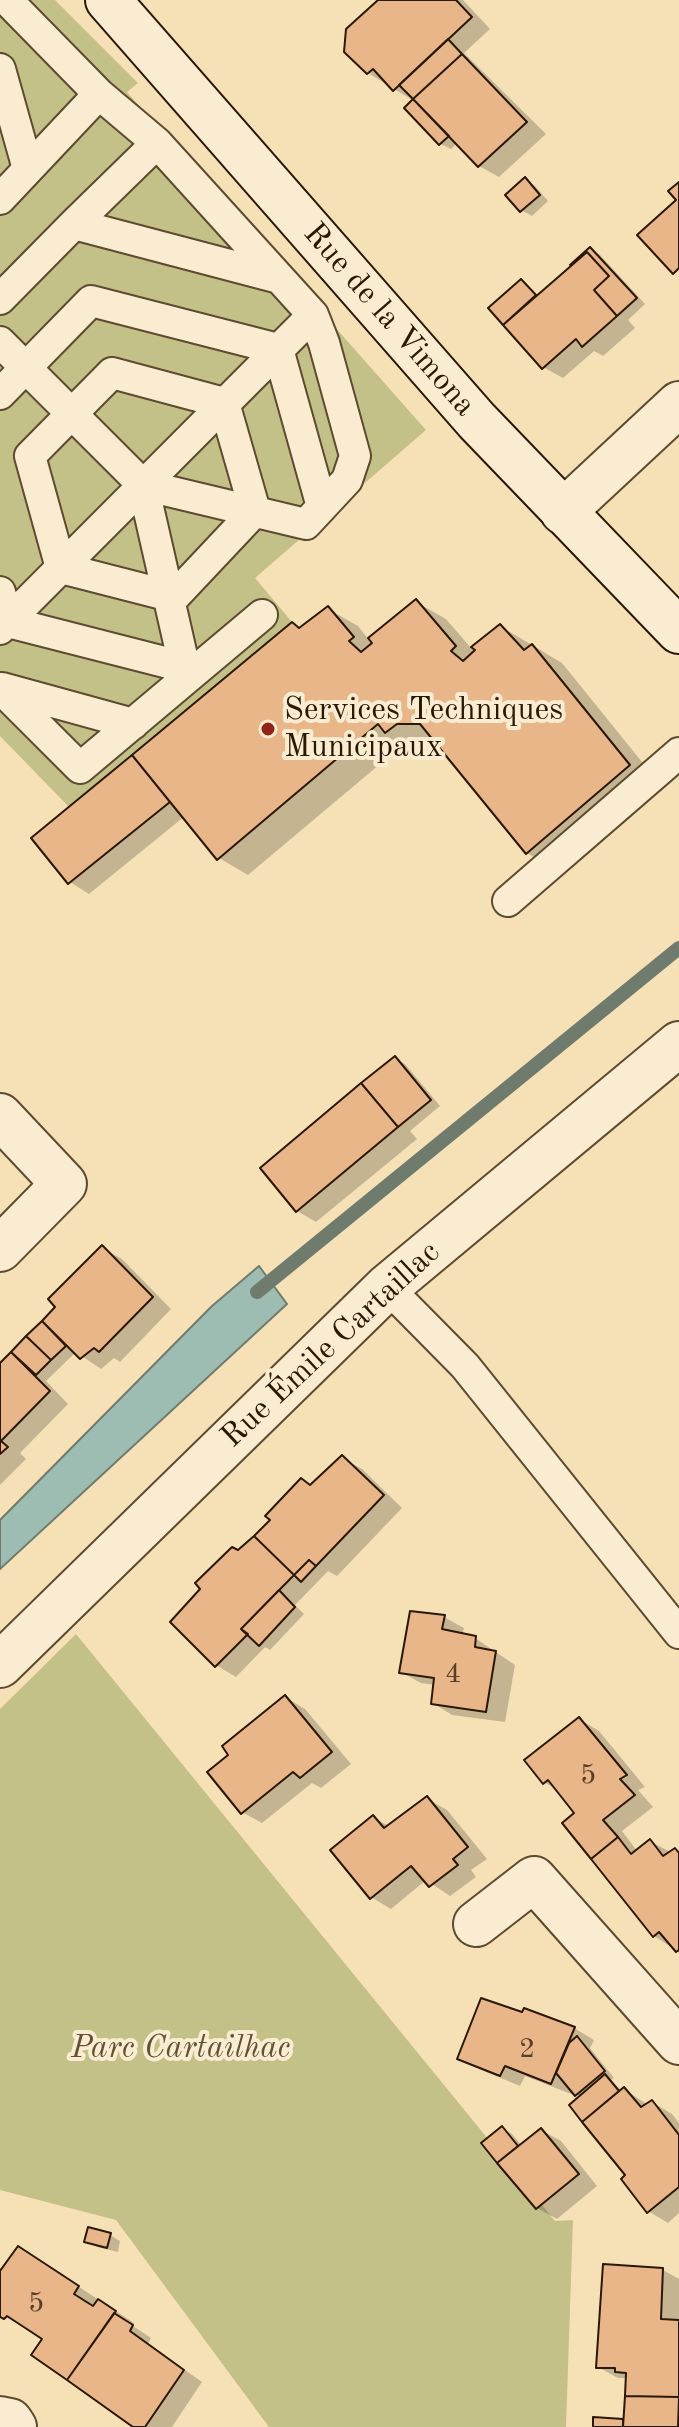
<!DOCTYPE html>
<meta charset="utf-8">
<style>
body{margin:0}
canvas{display:block;background:#f6e1b6}
</style>
<canvas width="679" height="2427"></canvas>
<script>
const context = document.querySelector('canvas').getContext('2d');
context.lineJoin = 'round';
function paint(path, color) {
  context.fillStyle = color;
  context.fill(path, 'evenodd');
}
function shape(rows) {
  const path = new Path2D();
  for (const r of rows) {
    path.moveTo(r[0], r[1]);
    for (let i = 2; i < r.length; i += 2) path.lineTo(r[i], r[i + 1]);
  }
  return path;
}
function strokePath(path, color, width, dash) {
  context.strokeStyle = color;
  context.lineWidth = width;
  context.lineCap = dash ? 'butt' : 'round';
  context.setLineDash(dash || []);
  context.stroke(path);
}
function label(font, color, halo, rows, align = 'center') {
  context.font = font + ' "Old Standard TT",serif';
  context.lineWidth = 8;
  context.setLineDash([]);
  context.textBaseline = 'middle';
  context.strokeStyle = halo;
  context.fillStyle = color;
  for (const [text, x, y, turn = 0] of rows) {
    context.save();
    context.translate(x, y);
    context.rotate((+turn || 0) * Math.PI / 180);
    context.textAlign = isNaN(turn) ? turn : align;
    if (halo) context.strokeText(text, 0, 0);
    context.fillText(text, 0, 0);
    context.restore();
  }
}
const green = shape([
 [0,0,55,0,138,83,127,92,426,430,255,578,292,622,69,807,0,736],
 [76,1634,555,2221,573,2220,566,2427,269,2427,116,2220,0,2190,0,1709]
]);
const water = shape([
 [259,1266,287,1304,0,1569,0,1520,212,1306,259,1266]
]);
const shadow = shape([
 [381,0,463,0,490,29,464,53,546,134,499,177,479,166,457,143,451,149,441,144,407,108,414,101,368,73],
 [525,180,535,186,548,201,532,216,521,210],
 [590,249,600,255,645,304,628,320,635,328,603,356,594,351,563,378,543,367,491,309,521,281,539,296,590,252],
 [416,602,446,619,472,649,500,626,562,663,659,783,557,870,527,853,436,740,428,740,416,749,405,743,248,875,219,858,185,816,89,894,70,882,34,838,293,624,301,629,328,609,358,626,369,640],
 [395,1058,405,1064,440,1106,410,1131,417,1139,316,1222,297,1211],
 [102,1248,122,1259,171,1309,120,1362,114,1358,101,1369,76,1352,46,1381,68,1404,20,1453,26,1459,0,1485,0,1366,58,1307],
 [342,1458,362,1469,402,1508,337,1576,328,1571,295,1605,304,1614,270,1650,265,1647,236,1677,216,1665,238,1553],
 [444,1617,464,1628,462,1636,475,1638,515,1665,505,1722,452,1715,433,1703,435,1685,421,1683,401,1672],
 [285,1697,305,1709,351,1764,321,1788,312,1783,262,1823,242,1812,231,1755],
 [579,1719,599,1731,645,1787,638,1790,653,1807,622,1831,637,1851,650,1841,670,1852,675,1850,679,1853,679,1952,654,1936,577,1814,559,1791,544,1782],
 [427,1799,447,1810,487,1859,471,1870,476,1877,450,1896,426,1880,391,1909,371,1897,374,1818,389,1826],
 [574,2028,594,2040,590,2048,614,2078,611,2080,622,2091,624,2089,648,2105,652,2102,672,2114,679,2123,679,2213,668,2223,648,2211,628,2176,587,2120,583,2120,581,2097,573,2090,571,2094,525,2076,520,2086,479,2069,460,2058],
 [502,2128,512,2134,522,2146,541,2130,561,2141,597,2186,557,2219,537,2208,483,2143],
 [110,2235,120,2241,118,2252,97,2247,87,2241],
 [38,2260,134,2323,133,2326,151,2338,148,2344,202,2382,172,2427,137,2427,44,2338,0,2314,0,2275],
 [663,2270,679,2279,679,2427,595,2427,625,2423,628,2378,618,2378,598,2367]
]);
const stream = shape([
 [257,1292,679,948]
]);
const building = shape([
 [378,0,456,0,472,17,393,91,373,69,367,74,344,52,346,29,378,0],
 [448,39,462,54,413,99,399,85,448,39],
 [462,54,527,122,478,167,413,99,462,54],
 [413,99,449,136,439,145,404,108,413,99],
 [525,177,540,195,520,212,505,195,525,177],
 [679,182,679,268,673,274,637,235,676,200,668,191,679,182],
 [590,247,637,298,617,316,594,290,609,276,587,252,570,265,590,247],
 [587,252,609,276,594,290,617,316,582,347,576,339,542,369,503,325,587,252],
 [521,279,536,295,503,325,488,308,521,279],
 [416,599,456,646,451,651,463,661,475,650,471,647,500,624,524,650,532,644,630,765,526,854,420,724,397,724,385,733,378,724,217,860,132,755,292,622,299,628,328,606,354,637,349,641,361,652,372,643,368,638,416,599],
 [132,755,170,802,68,884,31,838,132,755],
 [395,1056,431,1100,398,1127,361,1083,395,1056],
 [361,1083,398,1127,296,1212,260,1168,361,1083],
 [102,1245,153,1297,99,1352,94,1348,80,1359,42,1321,55,1307,48,1299,102,1245],
 [42,1321,66,1346,51,1360,26,1336,42,1321],
 [26,1336,51,1360,36,1375,11,1352,26,1336],
 [11,1352,50,1391,1,1441,8,1447,0,1454,0,1363,11,1352],
 [342,1455,384,1495,316,1566,309,1560,294,1575,254,1536,270,1520,265,1516,301,1478,310,1485,342,1455],
 [254,1536,294,1575,241,1629,248,1634,215,1667,170,1622,200,1589,195,1583,232,1547,238,1550,254,1536],
 [309,1560,316,1566,301,1582,294,1575,309,1560],
 [279,1590,295,1607,259,1646,241,1629,279,1590],
 [410,1611,445,1615,442,1629,476,1636,475,1647,496,1651,486,1712,431,1704,434,1678,399,1673,410,1611],
 [285,1695,332,1752,300,1778,293,1772,241,1814,207,1772,228,1755,222,1746,285,1695],
 [579,1717,627,1775,620,1779,635,1795,603,1820,618,1837,591,1859,562,1823,574,1813,548,1780,543,1784,524,1760,579,1717],
 [427,1796,468,1847,453,1859,458,1865,429,1887,411,1866,370,1899,330,1850,373,1815,384,1828,427,1796],
 [618,1837,631,1854,650,1839,663,1856,675,1848,679,1853,679,1950,676,1952,659,1932,653,1937,591,1859,618,1837],
 [481,1998,522,2012,524,2008,575,2027,551,2084,505,2066,500,2076,457,2059,481,1998],
 [577,2036,605,2071,575,2096,556,2073,569,2043,577,2036],
 [605,2074,619,2091,582,2122,569,2105,605,2074],
 [624,2087,641,2107,652,2100,679,2135,679,2187,647,2213,621,2179,625,2175,582,2122,624,2087],
 [502,2126,518,2146,497,2163,481,2143,502,2126],
 [541,2128,579,2174,536,2209,497,2163,541,2128],
 [88,2227,111,2233,107,2248,84,2242,88,2227],
 [18,2246,79,2286,74,2294,93,2306,98,2299,116,2311,67,2380,31,2355,42,2339,7,2316,4,2319,0,2317,0,2271,18,2246],
 [603,2264,663,2268,661,2319,679,2320,679,2397,625,2396,626,2373,615,2372,615,2368,596,2368,603,2264],
 [114,2313,133,2325,130,2331,184,2370,145,2427,133,2427,67,2380,114,2313],
 [625,2396,679,2397,678,2427,623,2427,625,2396],
 [593,2417,623,2419,623,2427,593,2427,593,2417]
]);
const lane = shape([
 [0,69,28,169],
 [0,199,99,94,7,0],
 [74,224,157,143],
 [0,299,74,224,279,278],
 [0,342,143,485,306,524,347,480,355,456,324,343,313,315],
 [112,373,224,403,255,511,174,597,61,568,30,456,112,373],
 [0,394,91,301,278,349,322,507],
 [0,592,8,622,184,667],
 [0,629,313,315,157,143,99,94],
 [187,678,262,615],
 [0,688,80,768,187,678,143,485],
 [2,688,133,724],
 [508,901,679,753],
 [387,1287,465,1366,679,1633]
]);
const street = shape([
 [563,512,679,404],
 [0,1116,64,1184,0,1249],
 [0,1665,387,1287,679,1044],
 [476,1924,534,1879,679,2042],
 [0,2419,10,2421,14,2427]
]);
const secondary = shape([
 [108,0,477,421,679,631]
]);
const markers = [
 [268,729,8,"#8f2418"]
];
const numberNames = [
 ["4",453,1675],
 ["5",588,1776],
 ["2",527,2050],
 ["5",36,2304]
];
const streetNames = [
 ["Rue de la Vimona",389,320,49],
 ["Rue Émile Cartaillac",331,1345,-43]
];
const poiNames = [
 ["Services Techniques",284,711],
 ["Municipaux",284,748]
];
const parkNames = [
 ["Parc Cartailhac",181,2049]
];
paint(green, '#c4c188');
paint(water, '#9dbdb2');
strokePath(water, '#6f7b6c', 2);
paint(shadow, '#0003');
strokePath(stream, '#6f7b6c', 14);
paint(building, '#e9b68a');
strokePath(building, '#2a1704', 2);
strokePath(lane, '#5d4a30', 34);
strokePath(street, '#5d4a30', 48);
strokePath(secondary, '#2a1704', 48);
strokePath(lane, '#f9ecd0', 30);
strokePath(street, '#f9ecd0', 44);
strokePath(secondary, '#f9ecd0', 44);
for (const [x, y, r, color] of markers) {
  const dot = new Path2D();
  dot.arc(x, y, r, 0, 2 * Math.PI);
  context.fillStyle = color;
  context.fill(dot);
  strokePath(dot, '#f9ecd0', 3);
}
label('28px', '#5a3f26', null, numberNames);
label('32px', '#2a1704', '#f9ecd0', streetNames);
label('32px', '#2a1704', '#f9ecd0', poiNames, 'left');
label('italic 32px', '#605232', '#f9ecd0', parkNames);
</script>
